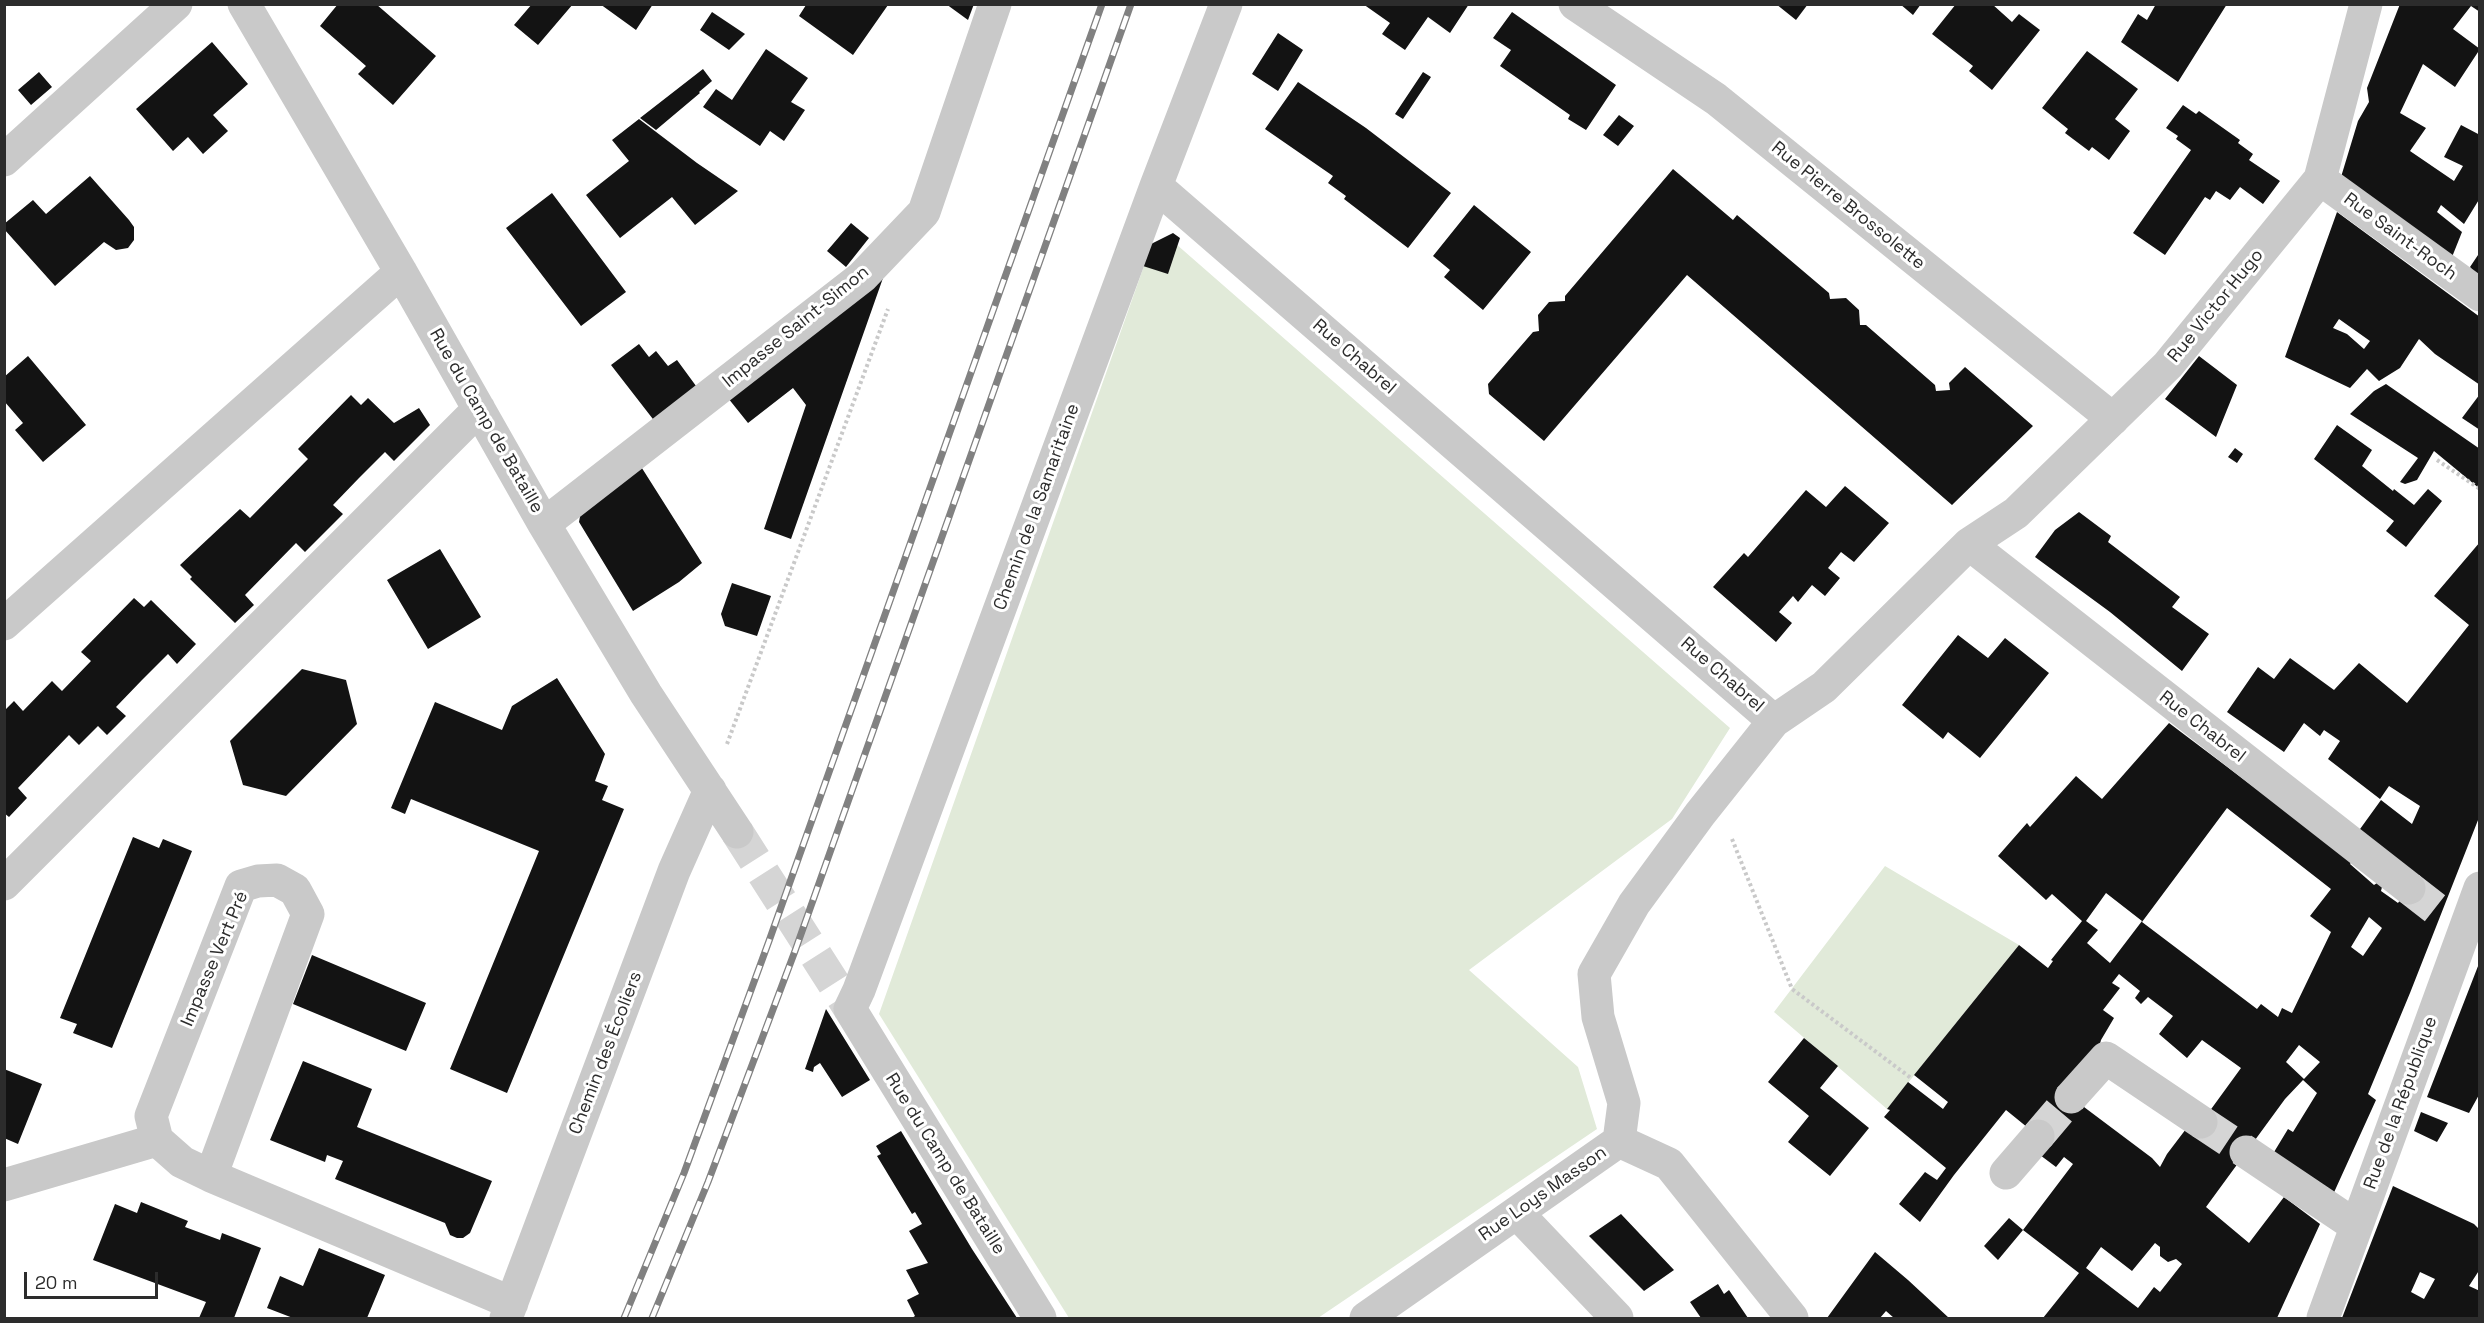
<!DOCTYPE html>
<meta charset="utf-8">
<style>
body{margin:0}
#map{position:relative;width:2484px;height:1323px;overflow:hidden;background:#fff;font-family:"Space Grotesk",sans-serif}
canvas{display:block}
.frame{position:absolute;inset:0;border:6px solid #2c2c2c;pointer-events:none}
.scale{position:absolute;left:24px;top:1272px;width:134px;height:27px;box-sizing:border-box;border:3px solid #2c2c2c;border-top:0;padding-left:8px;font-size:18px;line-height:21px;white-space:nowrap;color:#2c2c2c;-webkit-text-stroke:4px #fff;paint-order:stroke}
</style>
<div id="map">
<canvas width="2484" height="1323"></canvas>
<div class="frame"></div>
<div class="scale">20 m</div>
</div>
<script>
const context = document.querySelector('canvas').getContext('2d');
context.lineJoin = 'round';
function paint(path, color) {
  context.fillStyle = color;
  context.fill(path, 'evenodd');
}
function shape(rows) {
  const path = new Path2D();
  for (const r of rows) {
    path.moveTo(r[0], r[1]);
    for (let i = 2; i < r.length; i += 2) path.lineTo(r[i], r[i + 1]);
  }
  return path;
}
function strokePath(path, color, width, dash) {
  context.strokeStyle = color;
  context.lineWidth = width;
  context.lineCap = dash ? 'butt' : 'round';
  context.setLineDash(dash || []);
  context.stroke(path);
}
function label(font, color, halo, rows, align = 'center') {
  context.font = font + ' "Space Grotesk",sans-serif';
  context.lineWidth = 6;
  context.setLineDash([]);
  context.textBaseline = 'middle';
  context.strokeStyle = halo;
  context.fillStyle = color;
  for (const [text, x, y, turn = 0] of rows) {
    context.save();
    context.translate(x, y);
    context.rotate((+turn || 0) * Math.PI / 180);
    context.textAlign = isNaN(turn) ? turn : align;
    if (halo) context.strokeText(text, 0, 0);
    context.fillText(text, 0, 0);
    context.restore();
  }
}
const green = shape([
 [1168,237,1730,728,1672,819,1469,970,1578,1067,1597,1129,1318,1318,1069,1318,879,1014,1150,249],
 [1885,866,2019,945,1887,1109,1774,1012]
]);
const building = shape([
 [338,4,376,4,436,56,393,105,358,74,366,66,320,26],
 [532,4,573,4,538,45,514,25],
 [600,4,653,4,636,30],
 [946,4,974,4,968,20],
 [1363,4,1469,4,1450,33,1428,17,1405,50,1382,34,1390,23],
 [1776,4,1808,4,1796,20],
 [1900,4,1921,4,1913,15],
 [1956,4,1992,4,2012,22,2019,14,2040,30,1992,90,1969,71,1973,66,1932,34],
 [2156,4,2227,4,2178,82,2121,42,2138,14,2147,20],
 [2400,4,2480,4,2480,12,2471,6,2453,29,2480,49,2455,87,2423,64,2400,113,2426,128,2410,151,2454,181,2463,166,2444,157,2461,125,2480,135,2480,198,2464,224,2441,205,2437,212,2462,232,2452,257,2341,177,2358,121,2369,102,2367,88],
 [806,5,888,5,853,55,799,16],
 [712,12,745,34,729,50,700,30],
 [1512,12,1616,85,1586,130,1568,119,1570,115,1500,66,1511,50,1493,38],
 [1278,33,1303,50,1278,91,1252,74],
 [212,42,248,84,213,115,228,131,203,154,188,137,173,151,136,109],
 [766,49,808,78,791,102,805,110,784,141,770,131,760,146,703,107,716,89,732,100],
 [2087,51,2138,89,2115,119,2130,131,2109,160,2092,147,2089,151,2065,133,2068,129,2042,108],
 [703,69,712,81,699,92,700,93,656,130,640,118],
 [39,72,52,87,31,105,18,90],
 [1423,72,1431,77,1403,119,1395,114],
 [1298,82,1366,128,1451,193,1408,248,1344,199,1346,196,1328,183,1333,176,1265,129],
 [2183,105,2196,114,2199,111,2240,140,2238,143,2253,154,2249,160,2280,181,2263,204,2240,187,2230,200,2216,191,2210,200,2205,197,2165,255,2133,233,2191,150,2176,139,2178,136,2166,128],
 [1619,115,1634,126,1618,146,1603,135],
 [639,119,697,163,738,191,695,225,672,197,620,238,586,195,629,161,612,140],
 [1673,169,1733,220,1737,215,1829,293,1830,299,1846,298,1859,310,1860,325,1866,325,1935,385,1936,391,1950,390,1949,383,1965,367,2033,426,1952,505,1687,275,1544,441,1489,394,1488,384,1533,332,1539,331,1538,315,1549,302,1565,301,1565,296],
 [90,176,129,220,134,227,134,240,128,248,116,250,104,242,55,286,4,229,4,224,33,200,46,214],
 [552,193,626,292,581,326,506,228],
 [1474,205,1531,252,1483,310,1444,277,1450,270,1433,256],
 [2337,212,2480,317,2480,385,2435,354,2419,339,2400,368,2379,381,2367,369,2350,388,2285,357],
 [2339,319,2370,341,2364,349,2347,334,2333,328],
 [851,223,869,238,846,267,827,251],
 [1173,233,1180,238,1168,274,1143,266,1151,244],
 [2480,252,2480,279,2470,267],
 [883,278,791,539,764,529,806,405,793,388,748,423,728,398],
 [639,344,649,357,656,351,668,366,677,360,699,390,656,423,611,365],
 [28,356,86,425,43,462,15,430,23,423,4,401,4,377],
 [2199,356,2237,385,2216,437,2165,399],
 [2386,384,2480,449,2480,489,2434,451,2417,480,2405,484,2400,482,2418,458,2350,414,2374,391],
 [2480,394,2480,430,2462,418],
 [351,395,361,405,368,398,394,423,419,408,430,425,394,461,385,452,359,478,333,505,343,514,305,552,296,543,245,595,254,605,235,623,190,579,192,577,180,565,240,509,250,518,308,459,298,449],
 [2337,425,2372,450,2362,466,2393,491,2394,489,2414,505,2428,489,2442,501,2406,547,2386,531,2394,521,2314,459],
 [2235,448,2243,454,2237,463,2228,457],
 [640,465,702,563,679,582,633,611,579,522,581,511],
 [1845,486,1889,523,1854,562,1841,552,1828,568,1840,578,1825,596,1812,585,1798,602,1793,596,1779,612,1792,623,1776,642,1713,587,1744,553,1748,557,1806,490,1826,507],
 [2079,512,2111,536,2108,542,2180,597,2172,607,2209,634,2182,671,2110,612,2035,557,2055,530],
 [2480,542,2480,815,2410,993,2368,1094,2376,1100,2331,1199,2271,1157,2288,1129,2293,1132,2317,1093,2303,1080,2285,1099,2206,1207,2249,1243,2284,1197,2320,1224,2277,1318,2043,1318,2079,1273,2023,1230,1998,1260,1984,1246,2009,1218,2023,1230,2073,1164,2064,1157,2056,1167,2040,1155,2038,1136,2006,1110,1954,1175,1920,1222,1899,1204,1925,1172,1937,1180,1946,1168,1884,1117,1890,1110,1887,1109,1908,1082,1943,1109,1948,1102,1914,1075,2019,945,2048,968,2053,961,2051,960,2082,921,2052,894,2046,900,1998,856,2027,823,2030,827,2076,776,2102,799,2169,723,2352,861,2350,864,2374,885,2377,883,2382,887,2381,891,2398,903,2414,880,2355,836,2381,800,2412,824,2420,806,2389,786,2380,799,2328,759,2340,741,2324,730,2320,736,2304,723,2284,752,2227,712,2258,667,2274,679,2290,658,2334,690,2359,663,2407,703,2469,625,2434,596],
 [2227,808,2331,889,2310,916,2331,932,2292,1013,2282,1008,2278,1017,2261,1004,2257,1009,2142,922],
 [2106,893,2142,921,2110,963,2087,943,2098,930,2086,921],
 [2369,917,2382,928,2363,956,2351,947],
 [2119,974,2140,991,2135,998,2141,1004,2148,997,2173,1016,2159,1034,2187,1058,2202,1040,2241,1068,2209,1112,2189,1125,2167,1154,2160,1167,2152,1158,2084,1107,2101,1040,2114,1018,2103,1010,2120,988,2112,983],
 [2299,1045,2320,1062,2304,1079,2286,1062],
 [2155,1243,2160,1247,2160,1256,2168,1262,2176,1259,2182,1264,2160,1292,2154,1287,2138,1308,2086,1268,2101,1247,2132,1271],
 [440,549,481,617,428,649,387,580],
 [732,583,771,596,757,636,725,626,721,614],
 [134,598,144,607,151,600,196,644,177,664,168,654,142,680,116,707,126,716,107,735,98,726,79,745,69,735,18,788,27,798,9,817,4,813,4,711,14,701,23,711,52,681,62,691,91,661,81,652],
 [1958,635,1988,658,2005,638,2049,673,1980,758,1948,732,1943,739,1902,705],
 [302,669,346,680,357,724,286,796,243,785,230,741],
 [557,678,605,754,595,781,608,786,602,800,624,809,507,1093,450,1069,539,851,411,799,405,814,391,808,435,702,502,730,512,706],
 [133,837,159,848,163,839,192,851,112,1048,73,1033,77,1024,60,1018],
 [312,955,426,1003,406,1051,293,1004],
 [2480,961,2480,1093,2469,1113,2427,1097],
 [826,1009,870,1080,842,1097,820,1063,814,1067,813,1072,805,1069],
 [1804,1038,1838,1066,1820,1088,1869,1128,1830,1176,1788,1142,1809,1116,1768,1082],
 [303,1061,372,1089,357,1127,492,1181,470,1233,463,1238,457,1238,450,1235,445,1223,335,1179,343,1161,327,1155,325,1162,270,1140],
 [4,1069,42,1084,18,1144,4,1138],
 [2421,1112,2448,1123,2437,1142,2414,1131],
 [901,1131,972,1249,1017,1318,912,1318,915,1316,907,1300,919,1294,906,1270,928,1263,909,1231,922,1224,915,1212,912,1214,877,1156,881,1154,876,1146],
 [2393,1186,2474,1224,2480,1230,2480,1269,2469,1286,2480,1291,2480,1318,2342,1318],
 [2420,1272,2435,1279,2424,1299,2411,1292],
 [141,1202,188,1221,185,1227,220,1240,222,1233,261,1248,234,1318,199,1318,206,1302,93,1260,115,1204,137,1213],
 [1621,1214,1674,1270,1644,1291,1589,1236],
 [319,1248,385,1275,367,1318,293,1318,267,1308,280,1276,303,1286],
 [1875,1252,1908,1280,1949,1318,1894,1318,1886,1311,1880,1318,1827,1318],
 [1718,1284,1724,1294,1729,1290,1748,1318,1701,1318,1690,1302]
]);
const minorTunnel = shape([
 [737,832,850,1009],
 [2409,888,2441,913],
 [2201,1122,2246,1152],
 [2038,1136,2071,1097]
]);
const path = shape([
 [2437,460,2480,489],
 [727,744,888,309],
 [1732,839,1792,989,1911,1078]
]);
const minor = shape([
 [244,4,401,272,544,524,646,694,737,832],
 [1575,4,1716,99,2113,419],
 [4,160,176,4],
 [2320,179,2480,295],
 [1156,186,1774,721,1824,687,1969,544,2016,513,2168,365,2320,179,2366,4],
 [544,524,862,277,924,212,995,4],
 [1969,544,2409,888],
 [4,624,401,272],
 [4,884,479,409],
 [2071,1097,2106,1058,2201,1122],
 [1619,1141,1669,1164,1792,1318],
 [2246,1152,2356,1226],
 [2006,1173,2038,1136],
 [211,1176,182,1162,157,1140,151,1116,241,886,258,881,277,880,295,890,308,914,211,1176,512,1303],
 [4,1185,157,1140],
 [1517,1213,1617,1318],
 [506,1318,674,871,710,790],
 [1040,1318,850,1009,859,990,1156,186,1226,4],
 [1366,1318,1619,1141,1624,1103,1598,1017,1594,974,1634,904,1700,814,1774,721],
 [2323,1318,2480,888]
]);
const rail = shape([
 [624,1318,684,1173,769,941,1102,4],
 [652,1318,708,1182,795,951,1131,4]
]);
const streetNames = [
 ["Rue Pierre Brossolette",1848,206,39],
 ["Rue Saint-Roch",2400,237,36],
 ["Rue Victor Hugo",2216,306,-51],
 ["Impasse Saint-Simon",796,327,-39],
 ["Rue Chabrel",1354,357,41],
 ["Rue du Camp de Bataille",486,421,60],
 ["Chemin de la Samaritaine",1037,507,-70],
 ["Rue Chabrel",1722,675,41],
 ["Rue Chabrel",2202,727,38],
 ["Impasse Vert Pré",215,959,-67],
 ["Chemin des Écoliers",606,1053,-69],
 ["Rue de la République",2401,1103,-70],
 ["Rue du Camp de Bataille",945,1164,58],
 ["Rue Loys Masson",1543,1194,-35]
];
paint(green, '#e1ead9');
paint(building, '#131313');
strokePath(minorTunnel, '#d5d5d5', 33, [33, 16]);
strokePath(path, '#c9c9c9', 4, [3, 3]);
strokePath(minor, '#c9c9c9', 33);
strokePath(rail, '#818181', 7);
strokePath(rail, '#fff', 4.5, [14]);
label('18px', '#2c2c2c', '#fff', streetNames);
</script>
